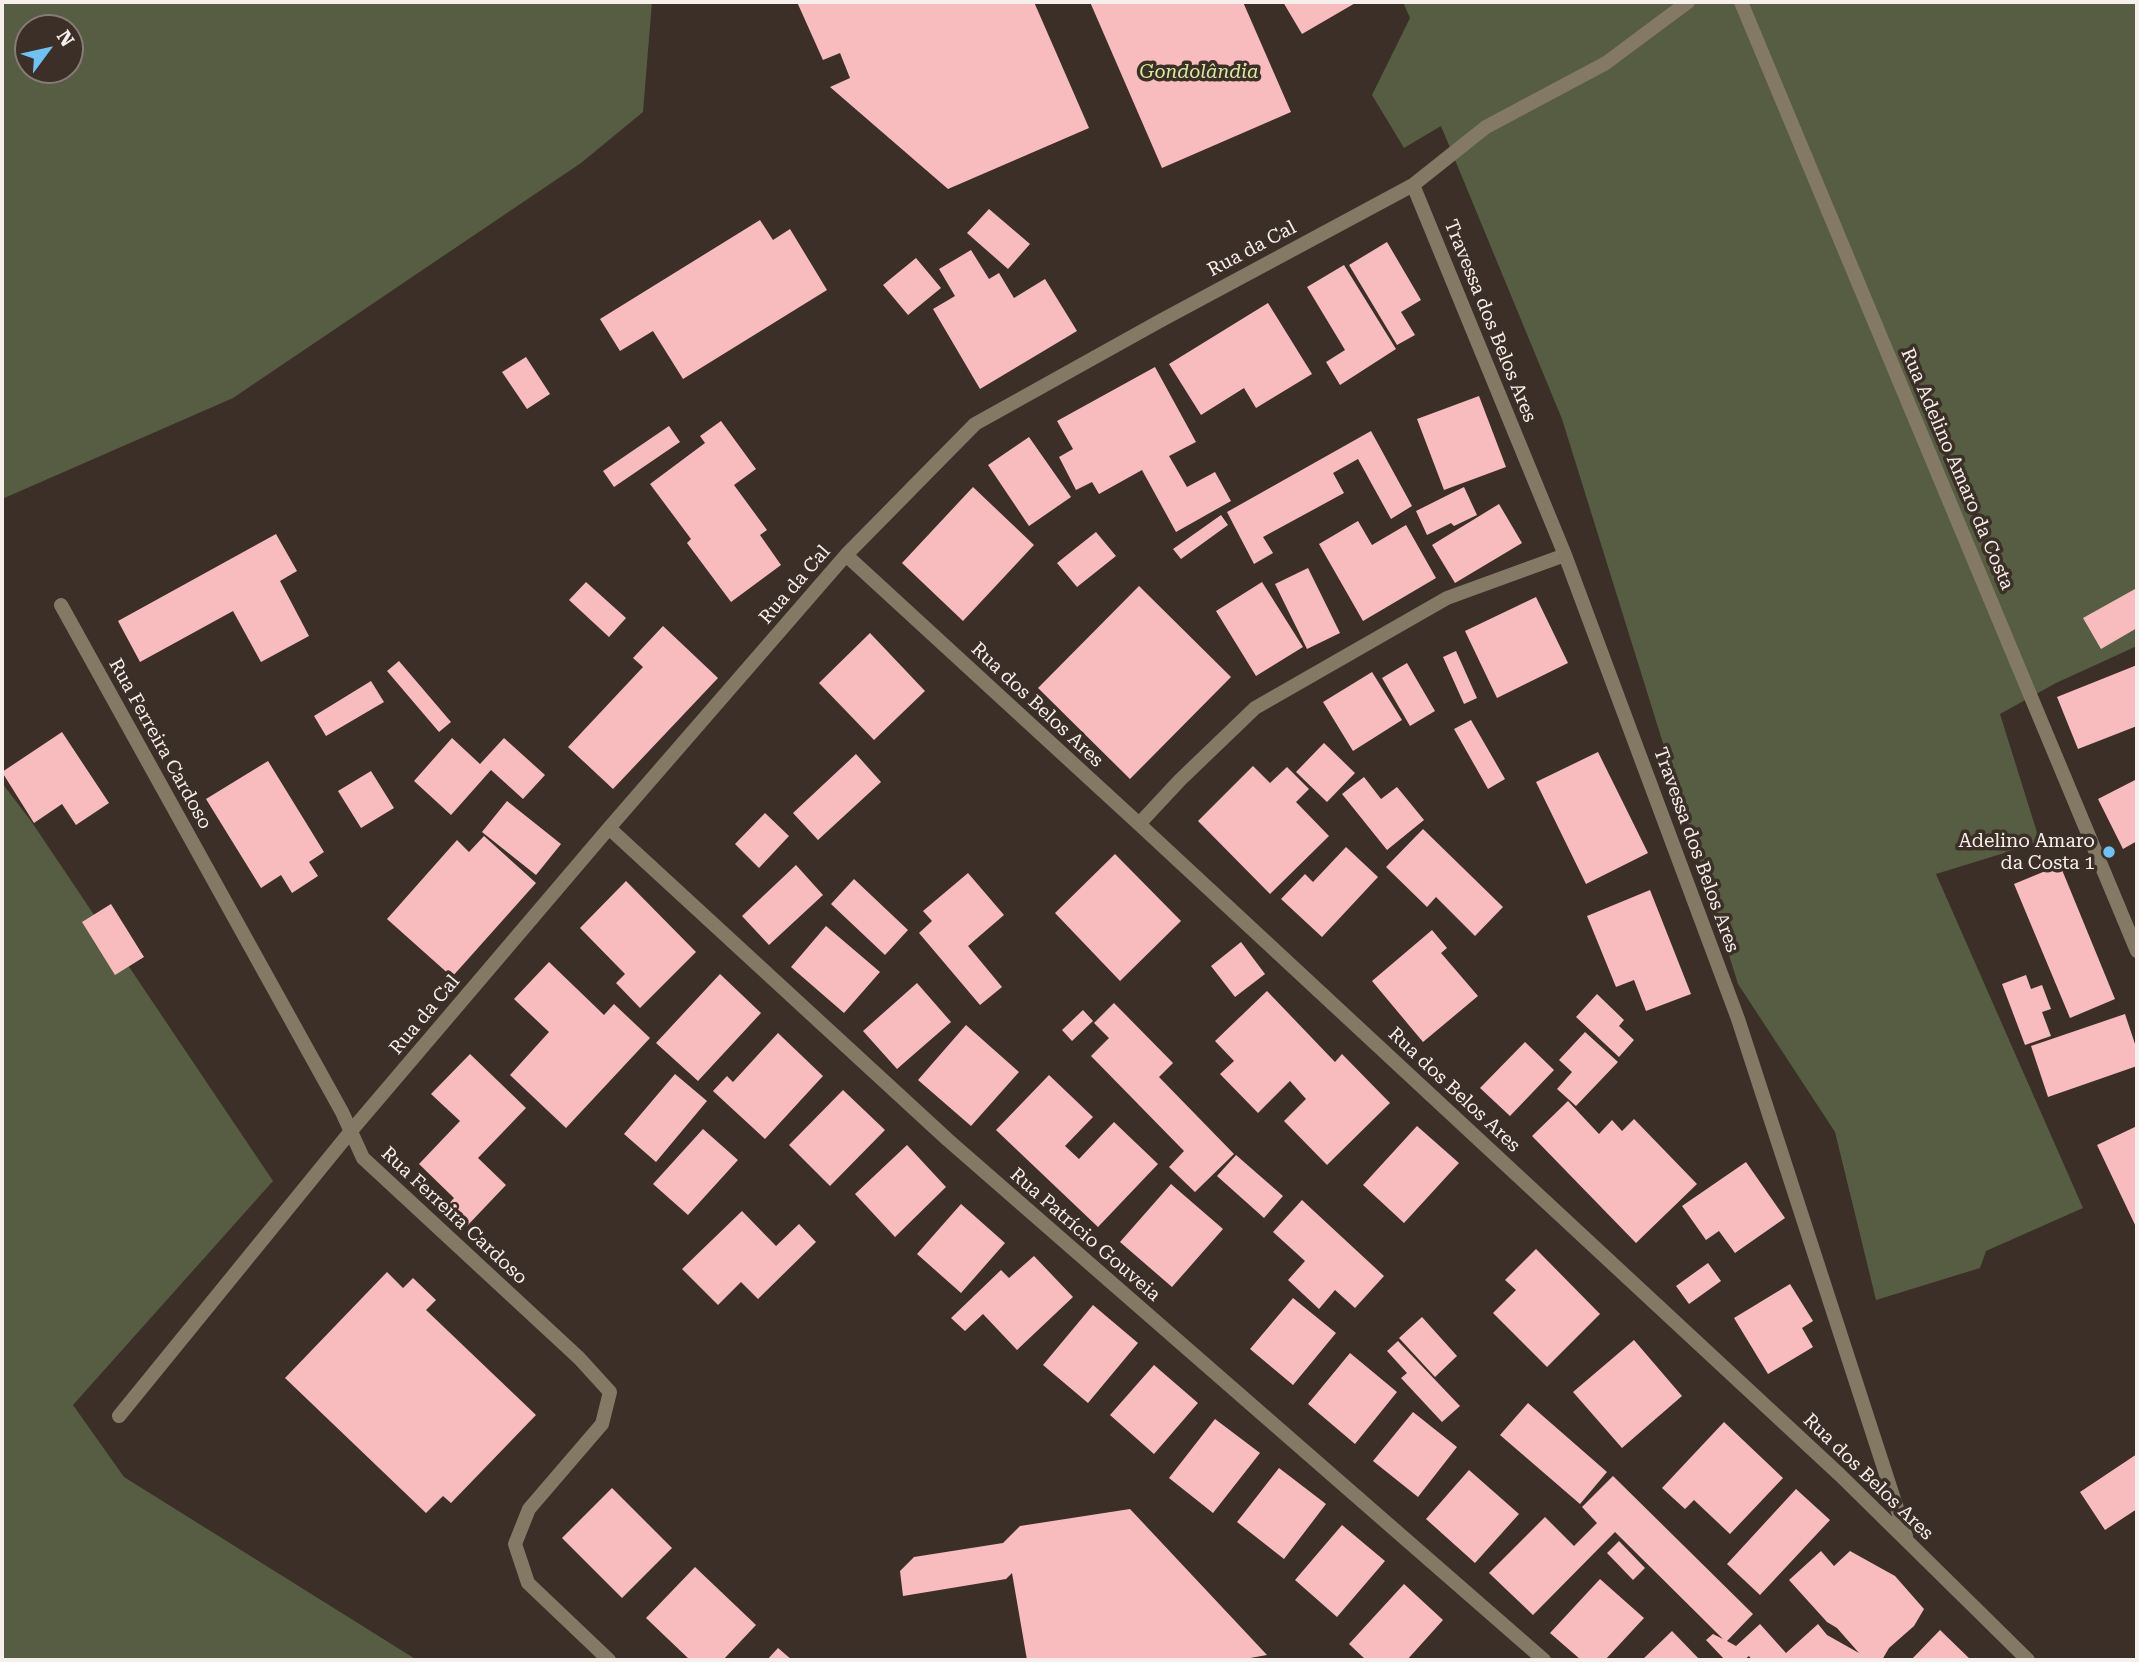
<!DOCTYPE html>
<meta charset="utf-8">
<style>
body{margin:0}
#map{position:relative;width:2139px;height:1662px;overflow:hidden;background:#3b2f28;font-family:"Roboto Serif",serif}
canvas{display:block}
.frame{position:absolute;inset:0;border:4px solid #f7efeb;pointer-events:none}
.north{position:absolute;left:14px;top:14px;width:70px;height:70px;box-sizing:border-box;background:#3b2f28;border:2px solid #867c76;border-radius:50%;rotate:57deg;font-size:19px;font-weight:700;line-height:28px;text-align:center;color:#f7efeb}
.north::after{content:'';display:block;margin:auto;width:24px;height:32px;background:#71c1f5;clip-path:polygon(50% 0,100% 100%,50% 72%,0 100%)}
</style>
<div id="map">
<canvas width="2139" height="1662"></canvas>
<div class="frame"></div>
<div class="north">N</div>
</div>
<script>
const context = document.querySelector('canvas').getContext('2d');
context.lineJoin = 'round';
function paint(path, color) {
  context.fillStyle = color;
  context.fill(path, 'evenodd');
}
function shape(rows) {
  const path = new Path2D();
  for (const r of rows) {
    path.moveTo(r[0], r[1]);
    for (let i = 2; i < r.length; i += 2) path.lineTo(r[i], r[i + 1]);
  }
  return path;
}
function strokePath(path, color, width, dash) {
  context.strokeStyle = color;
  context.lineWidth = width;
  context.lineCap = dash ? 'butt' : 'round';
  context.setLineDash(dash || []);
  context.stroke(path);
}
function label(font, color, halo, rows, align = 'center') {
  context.font = font + ' "Roboto Serif",serif';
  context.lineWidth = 7;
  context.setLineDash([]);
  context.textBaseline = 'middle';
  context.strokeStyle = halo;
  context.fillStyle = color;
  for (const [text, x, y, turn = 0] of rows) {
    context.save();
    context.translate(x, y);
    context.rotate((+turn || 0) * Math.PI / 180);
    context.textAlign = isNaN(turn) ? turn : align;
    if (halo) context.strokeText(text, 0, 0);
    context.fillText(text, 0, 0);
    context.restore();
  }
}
const green = shape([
 [2,2,652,2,643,112,581,163,233,398,2,499],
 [70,28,70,70,28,70,28,28],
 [1403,2,2137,2,2137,646,2056,683,2000,714,2040,842,1936,874,2083,1208,1986,1251,1980,1268,1876,1300,1835,1132,1738,984,1562,419,1441,126,1404,148,1372,95,1410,18],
 [2,783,31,821,273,1181,73,1405,124,1477,417,1660,2,1660]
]);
const building = shape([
 [797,2,1034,2,1089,128,948,189,830,87,850,78,840,53,823,60],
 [1090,2,1243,2,1291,112,1162,168],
 [1283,2,1357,2,1302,34],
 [989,209,1030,244,1008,269,967,233],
 [760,220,773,240,790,229,827,290,683,379,653,331,620,351,600,319],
 [1387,242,1421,300,1401,312,1415,335,1397,345,1349,265],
 [971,250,989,279,999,273,1014,298,1045,279,1077,331,980,389,933,309,955,296,939,269],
 [916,258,941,288,908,315,883,285],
 [1344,265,1396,349,1340,385,1326,362,1345,350,1307,287],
 [1268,303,1312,374,1256,408,1244,388,1201,415,1169,364],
 [526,357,550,394,527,409,502,372],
 [1155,367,1196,442,1169,456,1187,487,1215,472,1231,501,1176,532,1142,470,1099,494,1092,482,1076,490,1059,457,1073,449,1057,421],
 [1479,396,1506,467,1444,490,1417,419],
 [721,421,756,469,734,485,767,530,760,535,781,565,731,602,687,543,691,539,650,484,705,443,700,436],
 [669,426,680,442,614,487,603,471],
 [1371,431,1412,506,1391,519,1358,459,1333,473,1344,493,1263,537,1273,553,1254,564,1227,512],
 [1029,437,1071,497,1029,526,988,465],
 [973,487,1034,545,963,621,902,563],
 [1464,487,1477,515,1454,526,1451,523,1427,535,1416,511],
 [1499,504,1522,543,1455,583,1432,545],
 [1221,515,1228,525,1181,559,1173,549],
 [1358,521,1372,545,1406,525,1436,578,1363,621,1319,544],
 [1096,532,1116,556,1077,587,1057,563],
 [276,534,297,571,280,581,309,636,261,662,233,611,140,662,118,621],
 [1308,568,1340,633,1307,649,1275,584],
 [586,582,626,618,609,637,569,600],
 [1262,582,1303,647,1256,676,1216,611],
 [1139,586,1231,677,1130,779,1038,688],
 [2135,589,2137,594,2137,628,2101,649,2083,618],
 [1536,597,1568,663,1497,698,1465,631],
 [663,626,718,678,613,789,568,747,643,667,633,658],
 [870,633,925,691,874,740,819,683],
 [1456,651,1477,698,1464,704,1443,657],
 [399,661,451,722,439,732,387,671],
 [1407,663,1435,711,1410,726,1382,678],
 [2137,665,2137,726,2078,749,2057,697],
 [1372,672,1402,720,1353,751,1323,702],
 [371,681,384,702,326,736,314,716],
 [1471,720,1505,779,1488,789,1454,729],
 [62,732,109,803,76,825,62,804,34,823,2,772],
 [452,738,480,764,504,738,545,775,523,799,491,770,451,815,414,781],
 [1324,743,1355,773,1327,802,1296,772],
 [1598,752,1648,853,1586,884,1536,782],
 [856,754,881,782,818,840,793,813],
 [268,761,324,852,309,862,318,876,292,893,281,875,261,888,206,799],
 [1253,766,1270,783,1287,767,1309,789,1296,802,1329,836,1270,894,1198,821],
 [371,771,394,808,361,828,338,791],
 [1364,777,1381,799,1397,787,1424,820,1387,850,1342,794],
 [2137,779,2137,841,2123,849,2098,799],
 [507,801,561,844,536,875,482,832],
 [765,813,789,836,759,868,735,844],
 [1423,829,1503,907,1475,936,1436,897,1427,907,1386,867],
 [484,836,536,883,452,977,387,919,457,840,469,852],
 [1346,847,1378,877,1322,937,1281,899,1305,874,1313,882],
 [1115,854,1181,921,1120,981,1055,913],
 [796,865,823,895,769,945,742,916],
 [2060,865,2115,999,2070,1018,2014,884],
 [968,873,1004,915,968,946,1002,987,980,1005,919,933,932,921,923,911],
 [854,879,908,930,885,955,831,904],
 [626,881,696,952,640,1008,616,983,625,974,580,928],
 [1650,890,1691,994,1646,1011,1634,980,1616,987,1587,916],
 [111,904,144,957,115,975,82,922],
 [826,926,880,972,844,1013,791,967],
 [1432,930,1447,948,1441,953,1478,996,1423,1042,1372,981],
 [1241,942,1265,974,1235,997,1211,966],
 [549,962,604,1015,614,1004,650,1038,566,1128,510,1075,549,1032,514,999],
 [720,974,761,1013,698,1081,656,1043],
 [2026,975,2031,989,2042,985,2051,1009,2042,1012,2051,1036,2025,1045,2002,984],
 [917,983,951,1022,897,1069,863,1031],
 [1267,991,1335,1062,1342,1054,1390,1103,1327,1165,1284,1121,1306,1099,1290,1081,1258,1113,1220,1074,1234,1061,1215,1041],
 [1597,994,1624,1020,1619,1026,1634,1040,1619,1057,1576,1017],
 [1114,1003,1173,1063,1159,1077,1234,1154,1195,1192,1169,1167,1184,1151,1091,1056,1109,1038,1094,1023],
 [1083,1010,1093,1021,1072,1041,1062,1030],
 [2125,1014,2137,1050,2137,1066,2048,1097,2031,1046],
 [966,1025,1019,1072,971,1126,918,1080],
 [1585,1032,1618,1062,1576,1106,1557,1089,1572,1072,1559,1060],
 [778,1033,823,1076,765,1139,713,1091,727,1076,733,1082],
 [1525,1042,1554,1070,1510,1116,1480,1088],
 [470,1054,526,1108,478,1158,506,1185,467,1226,447,1206,454,1198,419,1164,460,1121,431,1094],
 [675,1074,707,1101,656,1162,624,1134],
 [1049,1075,1093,1117,1065,1146,1079,1159,1114,1122,1158,1164,1098,1227,996,1130],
 [843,1090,885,1130,830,1186,789,1145],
 [1568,1101,1599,1134,1612,1120,1622,1131,1634,1119,1697,1184,1636,1243,1532,1136],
 [1417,1126,1459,1163,1404,1223,1363,1185],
 [2137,1126,2137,1229,2097,1145],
 [703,1129,738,1160,688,1215,653,1184],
 [907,1145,946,1187,895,1237,855,1194],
 [1236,1155,1283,1196,1264,1218,1217,1176],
 [1746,1162,1785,1218,1735,1253,1719,1231,1706,1240,1682,1206],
 [1171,1184,1223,1229,1172,1287,1120,1242],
 [1302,1200,1384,1276,1355,1308,1335,1290,1319,1309,1288,1280,1305,1261,1273,1232],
 [961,1204,1005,1243,961,1293,917,1254],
 [742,1211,776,1246,799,1224,816,1242,758,1299,741,1282,718,1305,682,1269],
 [1536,1249,1600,1314,1547,1367,1493,1313,1516,1290,1505,1280],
 [1034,1256,1073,1297,1017,1350,983,1314,965,1331,951,1318,1001,1270,1009,1278],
 [1708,1263,1721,1281,1689,1304,1676,1286],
 [387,1272,403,1288,413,1278,436,1300,426,1310,536,1415,451,1503,443,1496,426,1513,285,1378],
 [1790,1284,1813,1321,1802,1328,1813,1347,1768,1374,1734,1318],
 [1293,1298,1336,1333,1293,1385,1250,1349],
 [1093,1305,1138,1343,1088,1403,1043,1365],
 [1422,1317,1457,1356,1435,1377,1399,1338],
 [1634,1340,1682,1396,1622,1448,1573,1392],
 [1398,1341,1460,1406,1442,1422,1401,1378,1407,1373,1387,1351],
 [1350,1353,1397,1392,1355,1444,1308,1404],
 [1154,1365,1198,1403,1154,1454,1110,1415],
 [1528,1403,1607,1472,1580,1504,1500,1435],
 [1413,1412,1457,1447,1418,1497,1373,1461],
 [1215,1419,1260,1453,1213,1513,1169,1478],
 [1724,1422,1783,1478,1730,1534,1694,1500,1685,1509,1662,1488],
 [2137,1454,2137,1509,2105,1530,2080,1492],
 [1279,1468,1326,1504,1284,1559,1237,1522],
 [1469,1470,1519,1514,1475,1563,1426,1519],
 [1613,1476,1753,1614,1727,1641,1736,1646,1760,1624,1786,1653,1818,1624,1827,1635,1859,1653,1837,1628,1827,1622,1789,1580,1821,1551,1834,1566,1850,1551,1895,1576,1924,1609,1914,1626,1889,1648,1882,1660,1752,1660,1749,1656,1744,1660,1725,1660,1706,1640,1713,1634,1723,1639,1615,1532,1533,1615,1489,1573,1545,1517,1574,1546,1597,1523,1582,1507],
 [612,1488,672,1548,622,1598,562,1538],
 [1796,1489,1830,1520,1760,1595,1727,1564],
 [1130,1509,1267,1655,1239,1660,1027,1660,1012,1573,1006,1579,903,1596,900,1571,914,1557,1003,1543,1020,1526],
 [1342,1525,1385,1561,1337,1617,1295,1580],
 [1619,1541,1645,1568,1633,1580,1607,1553],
 [695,1567,756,1625,723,1660,690,1660,646,1618],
 [1600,1579,1644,1618,1605,1660,1581,1660,1550,1633],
 [1404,1584,1443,1620,1407,1660,1366,1660,1349,1644],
 [1940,1630,1971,1660,1911,1660],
 [1672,1631,1700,1660,1642,1660],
 [778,1648,792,1660,767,1660]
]);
const minor = shape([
 [1413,185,1565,555,1738,1019,1906,1536],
 [846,555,1139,824,1840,1475,2028,1660],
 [61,605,342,1112,363,1158,579,1358,610,1392,602,1424,529,1509,515,1544,528,1583,609,1660],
 [1139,824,1180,780,1255,708,1447,598,1565,555],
 [609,828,948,1140,1544,1660],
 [119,1416,351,1131,609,828,846,555,975,424,1160,321,1413,185,1486,127,1606,63,1688,2]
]);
const tertiary = shape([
 [1741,2,2137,951]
]);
const markers = [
 [2109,852,7,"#71c1f5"]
];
const parkNames = [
 ["Gondolândia",1199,72]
];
const streetNames = [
 ["Rua da Cal",1252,249,-28],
 ["Travessa dos Belos Ares",1490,321,68],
 ["Rua Adelino Amaro da Costa",1957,469,67],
 ["Rua da Cal",795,585,-49],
 ["Rua dos Belos Ares",1037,705,43],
 ["Rua Ferreira Cardoso",160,744,61],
 ["Travessa dos Belos Ares",1696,850,70],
 ["Rua da Cal",425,1015,-50],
 ["Rua dos Belos Ares",1454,1090,43],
 ["Rua Ferreira Cardoso",454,1216,43],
 ["Rua Patrício Gouveia",1085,1235,41],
 ["Rua dos Belos Ares",1868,1477,44]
];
const poiNames = [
 ["Adelino Amaro",2095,841],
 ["da Costa 1",2095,863]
];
paint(green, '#565d42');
paint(building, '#f9bcbe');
strokePath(minor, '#837965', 14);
strokePath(tertiary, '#837965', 14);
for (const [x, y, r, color] of markers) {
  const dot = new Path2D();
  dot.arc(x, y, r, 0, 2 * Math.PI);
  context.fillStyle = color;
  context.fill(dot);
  strokePath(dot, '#3b2f28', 2.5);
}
label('italic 19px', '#d9eba0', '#3b2f28', parkNames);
label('19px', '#f7efeb', '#3b2f28', streetNames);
label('19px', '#f7efeb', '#3b2f28', poiNames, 'right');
</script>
